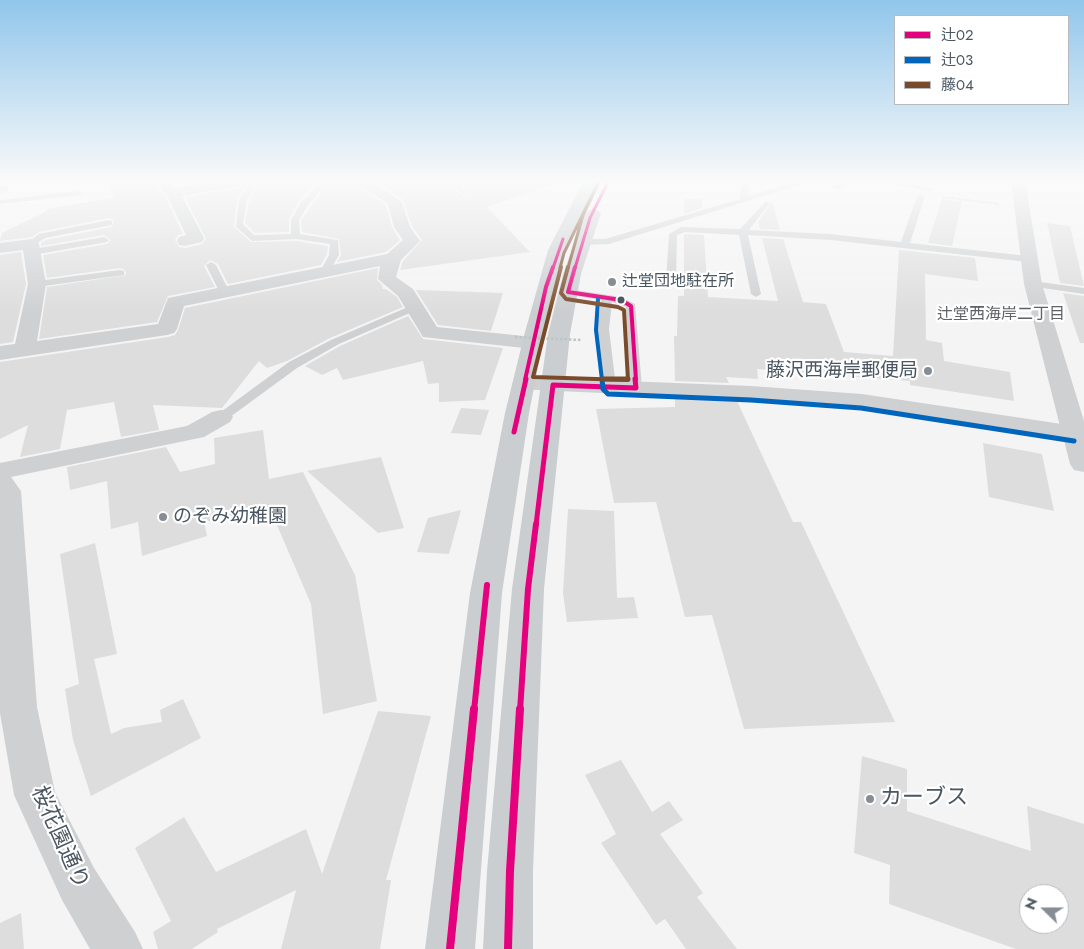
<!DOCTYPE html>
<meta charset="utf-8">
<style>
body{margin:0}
#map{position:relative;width:1084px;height:949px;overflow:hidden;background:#f4f4f4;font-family:Jost,"Noto Sans JP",sans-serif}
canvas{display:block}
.legend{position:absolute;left:894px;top:15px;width:175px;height:90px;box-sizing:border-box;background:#fff;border:1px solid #b7bbc0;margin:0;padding:6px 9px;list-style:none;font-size:15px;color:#4a5661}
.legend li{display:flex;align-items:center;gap:10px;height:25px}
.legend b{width:25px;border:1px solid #b7bbc0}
.north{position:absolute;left:1019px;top:884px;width:50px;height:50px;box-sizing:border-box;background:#fff;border:1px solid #b7bbc0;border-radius:50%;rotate:292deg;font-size:14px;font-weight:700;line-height:20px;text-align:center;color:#4a5661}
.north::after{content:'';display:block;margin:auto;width:18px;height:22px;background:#868d94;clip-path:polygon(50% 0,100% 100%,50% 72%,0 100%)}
</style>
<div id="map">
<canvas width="1084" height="949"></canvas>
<ul class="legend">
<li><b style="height:6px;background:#e5007d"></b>辻02</li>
<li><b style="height:6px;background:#0065bd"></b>辻03</li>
<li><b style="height:6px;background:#7a4b2a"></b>藤04</li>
</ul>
<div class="north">N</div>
</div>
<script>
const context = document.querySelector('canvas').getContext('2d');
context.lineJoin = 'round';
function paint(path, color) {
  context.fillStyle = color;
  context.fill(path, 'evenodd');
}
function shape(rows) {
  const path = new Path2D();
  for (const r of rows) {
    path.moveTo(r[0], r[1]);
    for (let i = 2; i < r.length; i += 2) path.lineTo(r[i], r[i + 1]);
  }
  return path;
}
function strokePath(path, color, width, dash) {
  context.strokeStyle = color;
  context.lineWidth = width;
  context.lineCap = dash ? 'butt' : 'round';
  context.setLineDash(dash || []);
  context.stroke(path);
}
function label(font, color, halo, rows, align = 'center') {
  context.font = font + ' Jost,"Noto Sans JP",sans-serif';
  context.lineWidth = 4.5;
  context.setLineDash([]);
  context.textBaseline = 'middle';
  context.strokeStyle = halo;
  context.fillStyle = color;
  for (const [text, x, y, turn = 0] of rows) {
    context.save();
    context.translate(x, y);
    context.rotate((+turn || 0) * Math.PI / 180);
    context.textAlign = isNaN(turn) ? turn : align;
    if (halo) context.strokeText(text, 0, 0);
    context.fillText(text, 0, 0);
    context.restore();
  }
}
const building = shape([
 [106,180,150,180,165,196,183,234,178,235,175,240,179,247,185,248,202,244,206,239,185,197,244,187,237,200,234,227,251,242,296,241,328,246,327,254,321,265,228,284,218,264,210,260,204,266,215,287,168,296,157,322,39,339,47,287,126,275,125,270,120,268,47,278,43,255,107,244,111,240,104,235,41,246,41,243,46,240,112,227,114,220,109,218,39,232,32,237,0,241,2,233,47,211,47,209,114,198],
 [262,180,311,180,312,188,299,201,289,219,289,232,255,233,245,223,249,201,257,184],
 [323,180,351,180,386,205,392,227,400,240,386,252,337,262,341,255,339,239,302,232,301,220,323,190],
 [374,180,454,180,447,184,464,196,469,192,463,186,479,180,553,180,554,184,487,207,530,252,400,270,403,261,422,240,412,226,403,200],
 [684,199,702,199,702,208,684,214],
 [942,199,962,201,952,246,928,243],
 [772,201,780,230,760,229,758,222],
 [1047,223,1070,226,1084,286,1060,283],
 [684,234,704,235,708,297,778,301,762,238,783,239,803,302,826,304,844,352,893,356,899,250,975,258,978,281,925,274,926,340,942,343,944,361,1010,372,1014,401,910,385,910,381,757,369,758,379,726,377,729,383,675,381,674,336,677,336,678,296,684,296],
 [21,252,26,284,13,342,0,344,0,255],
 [378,268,377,280,382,285,383,289,386,289,397,297,403,307,330,338,287,361,267,368,259,361,222,408,153,405,159,430,121,437,114,402,67,410,60,449,20,457,28,425,0,439,0,362,168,337,175,335,178,330,185,308],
 [416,290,503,293,491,331,438,325],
 [1063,293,1084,296,1084,343,1080,343],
 [408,316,423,339,503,348,485,400,439,402,439,383,428,384,423,361,343,380,337,368,322,375,305,366,340,346],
 [675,398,737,401,793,522,801,522,895,722,744,729,712,615,685,617,656,502,614,503,596,409,675,407],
 [461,408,489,410,481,435,451,433],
 [263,430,269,479,303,472,355,575,377,701,323,714,311,604,270,509,204,522,207,536,142,556,138,522,111,529,107,481,70,490,67,467,166,447,180,472,215,464,214,438],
 [983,443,1042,454,1054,511,989,497],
 [381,457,404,528,378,533,307,471],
 [568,509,614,511,617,598,634,597,638,618,567,622,563,593],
 [461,510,449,554,417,552,428,518],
 [95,543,117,654,94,659,111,734,124,728,162,722,160,710,183,699,201,738,91,796,73,740,65,689,79,684,60,554],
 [378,711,431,716,386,880,391,880,380,949,281,949,296,890,217,929,218,932,192,949,158,949,153,932,171,921,135,848,184,817,216,872,306,829,322,874],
 [862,756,907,769,907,811,1031,851,1027,806,1084,824,1084,949,1016,949,889,904,890,865,854,853],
 [1029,894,1059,894,1059,924,1029,924],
 [621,760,652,812,669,801,683,820,660,834,703,893,697,897,737,949,686,949,665,919,656,925,601,843,616,834,585,775],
 [21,913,24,949,0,949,0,923]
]);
const path = shape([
 [943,197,999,204]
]);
const service = shape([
 [248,180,256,180,254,189,247,200,243,224,254,235,291,234,291,220,301,202,314,189,313,180,321,180,322,189,308,205,299,220,300,234,338,240,339,255,329,272,321,270,329,255,330,244,296,239,252,241,236,227,239,200,246,189,248,180],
 [460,180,477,180,459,185,467,192,463,194,449,184,460,180],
 [742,180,750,180,748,196,802,180,815,180,609,244,582,245,577,242,582,239,605,239,740,199,742,180],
 [847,180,859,180,839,189,832,187,847,180],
 [871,180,891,180,934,189,930,191,871,180],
 [78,191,82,193,81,195,0,204,0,200,78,191],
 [921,194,925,196,910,243,1028,256,1033,259,1028,262,831,240,748,235,761,294,756,297,751,294,739,235,685,232,677,235,676,281,671,284,666,281,669,234,681,227,740,229,766,201,770,203,749,230,831,234,901,242,917,196,921,194],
 [109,220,112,221,112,225,45,238,31,247,26,244,39,234,109,220],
 [104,237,109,240,107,242,33,255,28,252,33,249,104,237],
 [211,262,216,265,229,291,228,293,220,293,206,265,211,262],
 [120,270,124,271,124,275,37,287,32,284,37,281,120,270],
 [1033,281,1084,288,1084,294,1029,286,1029,282,1033,281],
 [568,289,621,297,635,304,642,388,641,391,631,391,630,388,626,307,612,302,609,329,616,387,610,391,604,387,597,329,601,300,564,294,563,292,568,289],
 [415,304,419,305,419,309,339,344,297,368,226,420,221,421,214,417,289,362,331,340,415,304]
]);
const minor = shape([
 [152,180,168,180,176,188,225,180,260,180,253,184,182,196,204,238,202,242,185,246,179,245,177,241,179,237,186,235,167,195,152,180],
 [353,180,370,180,402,202,410,227,420,241,401,260,396,277,413,289,437,327,533,337,541,338,544,343,541,348,533,349,423,337,398,296,378,279,380,266,184,306,177,329,174,333,167,335,0,360,0,346,15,344,28,284,23,250,0,253,0,243,31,239,37,240,39,244,46,284,37,341,158,324,168,298,387,254,403,240,394,227,388,204,353,180],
 [1011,180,1025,180,1042,284,1084,421,1084,439,1075,442,1066,439,1062,434,1024,284,1011,180],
 [0,185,7,186,9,189,7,192,0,193,0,185],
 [221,410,230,412,233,417,230,422,204,437,11,477,21,491,37,707,55,792,94,868,135,932,143,949,90,949,62,900,14,795,0,713,0,463,187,426,212,412,221,410]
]);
const tertiary = shape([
 [524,377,751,386,862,394,1075,426,1084,429,1084,472,1074,470,1070,464,1064,440,963,422,862,408,751,400,516,389,512,384,516,379,524,377]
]);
const primary = shape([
 [584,180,598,180,566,250,545,332,529,413,502,593,475,949,425,949,470,593,505,413,525,332,548,250,584,180],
 [593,208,601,213,581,274,570,334,544,589,533,871,533,949,483,949,487,871,512,589,548,334,563,274,585,213,593,208]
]);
const pathBridge = shape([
 [515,337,581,340]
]);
const bus1Far4 = shape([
 [553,268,563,239],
 [575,268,590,218,609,180]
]);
const bus1Far3 = shape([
 [575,267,568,292,621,300,631,306,636,380],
 [525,380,546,287,553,267]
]);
const bus1Far2 = shape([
 [514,432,526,379],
 [536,525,553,385,636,388,635,379]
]);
const bus1Far1 = shape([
 [474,711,487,585],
 [520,711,528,589,536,524]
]);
const bus1 = shape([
 [450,949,474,709],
 [508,949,510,871,520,709]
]);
const bus2Far1 = shape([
 [598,299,596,330,602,380]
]);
const bus2 = shape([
 [602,379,603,389,608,394,751,400,861,408,1074,441]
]);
const bus3Far2 = shape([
 [560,268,564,253,598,183],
 [568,268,583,215,600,180]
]);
const bus3Far1 = shape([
 [561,267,533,377,628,380,624,310,618,307,566,299,561,293,568,267]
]);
const bus3 = shape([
 [603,379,628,379]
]);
const markers = [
 [612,282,5,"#868d94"],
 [621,300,4.5,"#4a5661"],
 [928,371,5,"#868d94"],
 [163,517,5,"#868d94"],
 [870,799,5,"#868d94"]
];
const farPoinames = [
 ["辻堂団地駐在所",622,282]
];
const farNeighbourhoodnames = [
 ["辻堂西海岸二丁目",1001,315]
];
const poiNames = [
 ["藤沢西海岸郵便局",918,371],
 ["のぞみ幼稚園",173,517,"left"]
];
const nearPoinames = [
 ["カーブス",880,799]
];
const nearStreetnames = [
 ["桜花園通り",59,838,66]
];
paint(building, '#ddddde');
strokePath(path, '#bcc7c4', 2, [2, 1]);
paint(service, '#ced0d2');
paint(minor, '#ced0d2');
paint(tertiary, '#ced0d2');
paint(primary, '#caced1');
strokePath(pathBridge, '#bcc7c4', 2.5, [2.5, 2]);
strokePath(bus1Far4, '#e5007d', 3);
strokePath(bus1Far3, '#e5007d', 4);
strokePath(bus1Far2, '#e5007d', 5);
strokePath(bus1Far1, '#e5007d', 6);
strokePath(bus1, '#e5007d', 8);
strokePath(bus2Far1, '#0065bd', 4);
strokePath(bus2, '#0065bd', 5);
strokePath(bus3Far2, '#7a4b2a', 3);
strokePath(bus3Far1, '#7a4b2a', 4);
strokePath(bus3, '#7a4b2a', 5);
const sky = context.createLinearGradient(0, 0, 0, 313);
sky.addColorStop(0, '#91c6eb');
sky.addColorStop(0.58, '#fafafa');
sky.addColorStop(1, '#fafafa00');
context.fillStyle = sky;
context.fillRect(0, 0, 1084, 313);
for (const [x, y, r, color] of markers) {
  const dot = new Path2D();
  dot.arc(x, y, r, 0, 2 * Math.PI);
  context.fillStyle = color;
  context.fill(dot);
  strokePath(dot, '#fff', 2);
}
label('16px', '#4a5661', '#fff', farPoinames, 'left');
label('16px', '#5f6368', '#fff', farNeighbourhoodnames);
label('19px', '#4a5661', '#fff', poiNames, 'right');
label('22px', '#4a5661', '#fff', nearPoinames, 'left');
label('22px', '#4a5661', '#fff', nearStreetnames);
</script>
